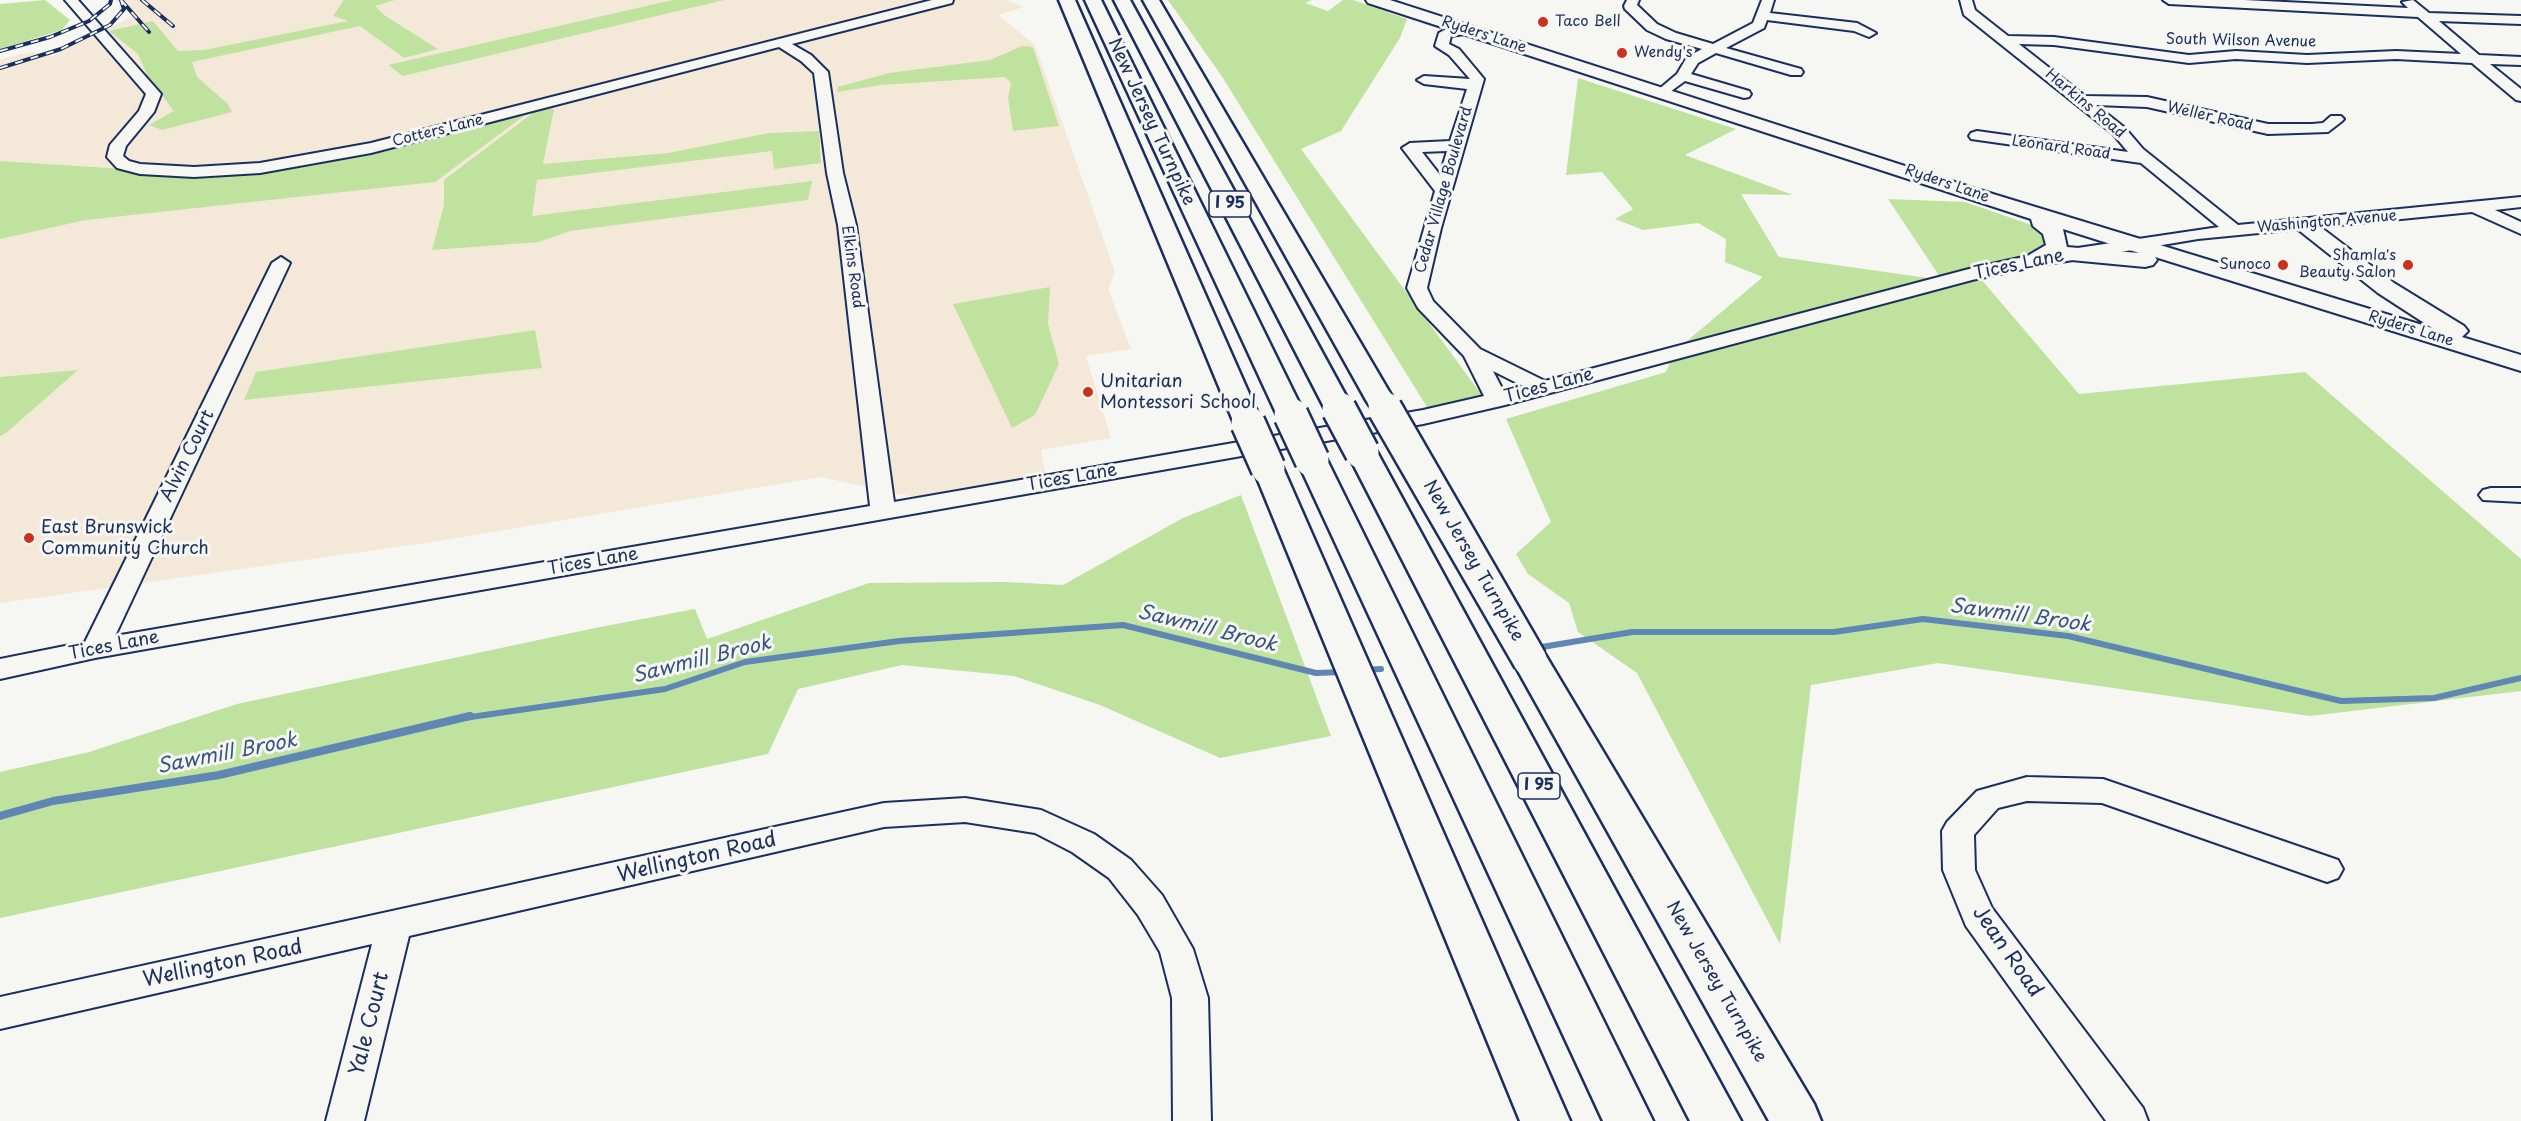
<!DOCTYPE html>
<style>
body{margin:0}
canvas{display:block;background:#f6f6f2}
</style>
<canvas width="2521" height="1121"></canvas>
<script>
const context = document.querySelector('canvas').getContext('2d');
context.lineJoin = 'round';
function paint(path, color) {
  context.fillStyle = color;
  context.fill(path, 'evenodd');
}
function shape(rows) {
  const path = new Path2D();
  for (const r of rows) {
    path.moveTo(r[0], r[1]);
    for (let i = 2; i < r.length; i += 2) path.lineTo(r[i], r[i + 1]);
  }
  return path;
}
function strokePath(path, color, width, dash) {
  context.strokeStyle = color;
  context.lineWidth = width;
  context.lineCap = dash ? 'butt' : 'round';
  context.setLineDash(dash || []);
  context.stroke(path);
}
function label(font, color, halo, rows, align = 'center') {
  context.font = font + ' "Playpen Sans",sans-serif';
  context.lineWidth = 6;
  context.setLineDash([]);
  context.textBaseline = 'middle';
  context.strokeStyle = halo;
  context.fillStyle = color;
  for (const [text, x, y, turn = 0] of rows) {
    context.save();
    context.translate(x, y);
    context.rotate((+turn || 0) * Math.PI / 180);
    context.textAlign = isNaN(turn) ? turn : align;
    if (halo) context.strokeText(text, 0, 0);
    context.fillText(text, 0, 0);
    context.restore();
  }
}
const built = shape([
 [116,0,672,0,389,65,403,76,725,0,1007,0,1024,7,998,15,1035,45,1115,272,1108,289,1131,349,1086,356,1111,438,1041,450,1047,482,933,501,820,477,433,542,0,603,0,239,86,220,542,102,270,166,158,171,0,161,0,59,32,52,53,56,133,16]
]);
const green = shape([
 [45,0,70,20,62,30,0,49,0,4],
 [344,0,395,0,375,6,384,15,438,49,404,58,360,26,192,62,197,77,228,104,232,112,162,130,149,125,174,111,148,77,138,54,109,31,153,21,178,51,204,50,348,21,333,16],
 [672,0,725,0,403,76,388,65],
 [1168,0,1312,0,1305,3,1328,11,1343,0,1353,0,1407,19,1400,38,1341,131,1301,149,1484,398,1427,407,1221,75],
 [1022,46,1033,47,1059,126,1013,131,1008,98,1011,83,1005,77,881,85,837,92,838,87,889,73,990,60],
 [1578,78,1736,129,1685,155,1793,195,1741,194,1779,257,1942,280,1888,199,1965,202,2046,230,2047,256,1975,272,2079,394,2305,372,2521,559,2521,691,2310,716,1938,663,1811,685,1780,944,1637,673,1578,632,1569,603,1528,574,1516,554,1551,522,1506,419,1666,372,1674,352,1763,277,1725,262,1726,239,1698,223,1643,230,1615,219,1633,209,1602,172,1566,175],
 [544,101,435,182,86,220,0,239,0,161,158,171,270,166],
 [538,109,554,109,543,164,668,153,769,133,819,131,821,163,774,169,772,151,537,180,532,216,812,181,808,200,570,231,539,242,432,250,444,205,444,180],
 [1050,287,1048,324,1059,364,1035,415,1012,428,953,304],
 [535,330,542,368,244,400,256,372],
 [78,370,6,433,0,436,0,377],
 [1241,495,1331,736,1220,758,1100,705,1014,676,902,665,798,689,768,754,0,918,0,772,89,752,237,704,595,628,695,609,707,639,869,583,1007,582,1063,585,1183,518]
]);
const streamFar1 = shape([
 [1536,648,1632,632,1834,632,1923,619,2068,636,2341,701,2434,698,2521,678],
 [1364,670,1381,669],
 [464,718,665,689,745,662,899,641,1123,625,1316,673,1342,672]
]);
const stream = shape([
 [0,816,53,801,219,775,470,716]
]);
const minor = shape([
 [65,0,78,0,161,94,154,112,126,146,123,156,129,161,140,164,194,167,260,163,371,143,932,0,953,0,952,3,792,44,811,55,828,72,843,173,856,225,894,502,1423,410,1484,396,1464,356,1418,308,1407,288,1435,191,1402,148,1410,143,1450,141,1467,89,1424,84,1417,80,1424,76,1470,79,1449,55,1435,46,1439,33,1446,29,1471,27,1471,33,1451,36,1449,44,1459,49,1484,79,1441,228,1427,288,1433,301,1480,349,1545,381,1969,269,2037,254,2219,227,2141,163,1971,139,1969,136,1971,133,1977,131,2128,152,2113,134,1964,15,1960,0,1972,0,1975,10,2008,36,2054,37,2189,55,2236,51,2307,55,2396,51,2461,54,2418,17,2169,4,2163,0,2244,0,2408,8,2402,2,2413,0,2429,13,2521,16,2521,24,2439,21,2479,55,2521,57,2521,65,2490,64,2521,89,2521,101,2516,100,2472,63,2396,59,2307,63,2236,59,2189,63,2054,45,2019,44,2085,96,2147,97,2268,124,2312,124,2323,123,2331,116,2341,116,2344,119,2341,122,2328,132,2268,134,2147,107,2096,105,2125,128,2143,149,2238,225,2521,197,2521,207,2495,210,2521,222,2521,234,2472,212,2198,239,2037,266,1972,280,1505,405,1423,424,95,658,0,679,0,659,85,642,272,263,281,257,290,263,115,636,870,506,838,225,827,173,814,73,801,61,779,47,371,153,260,173,194,177,140,174,117,168,107,157,110,145,139,111,146,94,65,0],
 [1447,151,1440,175,1422,152,1447,151],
 [1493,371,1523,386,1504,392,1493,371],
 [1627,0,1639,0,1637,5,1657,24,1676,33,1713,44,1753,23,1762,0,1774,0,1770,13,1857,23,1876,33,1869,37,1854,31,1767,20,1764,28,1726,48,1801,69,1803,72,1801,75,1791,75,1716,53,1698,63,1691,74,1749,91,1751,94,1749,97,1744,98,1685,81,1663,97,1658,96,1656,93,1658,90,1677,74,1687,57,1702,49,1666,39,1647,30,1625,9,1624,6,1627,0],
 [2491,488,2521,488,2521,502,2483,500,2479,495,2483,490,2491,488],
 [2027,777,2103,779,2338,860,2343,869,2338,878,2327,882,2102,803,2027,801,1998,808,1974,835,1975,870,1992,908,2143,1108,2148,1121,2106,1121,1966,926,1943,870,1942,831,1947,822,1977,791,2027,777],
 [965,798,1041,810,1094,834,1131,860,1162,895,1193,949,1208,998,1211,1121,1173,1121,1172,998,1160,952,1138,915,1109,878,1072,852,1035,833,965,822,884,827,409,936,364,1121,326,1121,372,944,0,1029,0,997,884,803,965,798]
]);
const major = shape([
 [1366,0,1390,0,1970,187,2432,328,2378,293,2291,224,2294,219,2310,219,2394,283,2464,326,2468,331,2462,337,2521,355,2521,371,2155,257,2157,260,2153,265,2145,267,2071,260,2061,255,2045,265,2029,265,2025,260,2029,255,2046,245,2043,234,2033,226,2031,219,1368,3,1366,0],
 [2063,229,2139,253,2067,247,2063,229]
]);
const highway = shape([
 [1059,0,1075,0,1262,423,1258,429,1248,432,1238,429,1234,423,1059,0],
 [1085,0,1101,0,1305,415,1301,421,1291,424,1281,421,1277,415,1085,0],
 [1114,0,1130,0,1352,407,1348,413,1338,416,1328,413,1324,407,1114,0],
 [1143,0,1159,0,1394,400,1390,406,1380,408,1370,406,1366,400,1143,0],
 [1362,443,1373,446,1377,452,1741,1121,1690,1121,1347,452,1351,446,1362,443],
 [1312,451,1323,454,1327,460,1653,1121,1603,1121,1297,460,1301,454,1312,451],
 [1268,459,1279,462,1283,468,1570,1121,1520,1121,1253,468,1257,462,1268,459],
 [1530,648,1543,651,1814,1104,1821,1121,1769,1121,1512,660,1517,651,1530,648]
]);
const rail = shape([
 [121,0,149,32],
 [142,0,173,26],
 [0,51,50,37,89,21,110,4,111,0],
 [0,68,61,49,110,25,124,9,121,0]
]);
const highwayBridgeFar1 = shape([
 [1380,400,1386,411],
 [1338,407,1340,411]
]);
const highwayBridge = shape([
 [1339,409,1362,452],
 [1385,409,1530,660],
 [1291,415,1312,460],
 [1248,423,1268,468]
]);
const markers = [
 [1543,22,6,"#c8321e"],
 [1622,53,6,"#c8321e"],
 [2283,265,6,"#c8321e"],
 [2408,265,6,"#c8321e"],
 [1088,392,6,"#c8321e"],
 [29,538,6,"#c8321e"]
];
const farPoinames = [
 ["Taco Bell",1555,22],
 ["Wendy's",1634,53],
 ["Shamla's",2396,256,"right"],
 ["Beauty Salon",2396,273,"right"],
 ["Sunoco",2271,265,"right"]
];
const farStreetnames = [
 ["Ryders Lane",1484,35,18],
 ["South Wilson Avenue",2241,41,1],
 ["Harkins Road",2085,104,40],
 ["Weller Road",2210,117,13],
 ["Cotters Lane",438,131,-14],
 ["Leonard Road",2061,148,8],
 ["Ryders Lane",1947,184,19],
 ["Cedar Village Boulevard",1444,190,-74],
 ["Washington Avenue",2327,222,-5],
 ["Elkins Road",852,267,82],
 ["Ryders Lane",2411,329,17]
];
const shields = [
 [1230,204,42],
 [1539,786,42]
];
const shieldNames = [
 ["I 95",1230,204],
 ["I 95",1539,786]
];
const streetNames = [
 ["New Jersey Turnpike",1151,122,65],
 ["Tices Lane",2019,265,-12],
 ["Tices Lane",1549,386,-15],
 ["Alvin Court",188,456,-64],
 ["Tices Lane",1072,478,-10],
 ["New Jersey Turnpike",1473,561,60],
 ["Tices Lane",593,562,-10],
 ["Tices Lane",114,646,-11],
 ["New Jersey Turnpike",1716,982,60]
];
const poiNames = [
 ["Unitarian",1100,382],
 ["Montessori School",1100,403],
 ["East Brunswick",41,528],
 ["Community Church",41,549]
];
const waterNames = [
 ["Sawmill Brook",2020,616,8],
 ["Sawmill Brook",1207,629,14],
 ["Sawmill Brook",702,660,-14],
 ["Sawmill Brook",227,754,-11]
];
const nearStreetnames = [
 ["Wellington Road",697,858,-13],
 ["Jean Road",2007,952,55],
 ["Wellington Road",223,964,-12],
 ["Yale Court",370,1024,-76]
];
paint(built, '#f4e9d9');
paint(green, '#bfe39e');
strokePath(streamFar1, '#6087b3', 6);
strokePath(stream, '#6087b3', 8);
strokePath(minor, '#1b2f5e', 4);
strokePath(major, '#1b2f5e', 4);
strokePath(highway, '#1b2f5e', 5);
paint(minor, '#f6f6f2');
paint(major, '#f6f6f2');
paint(highway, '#f6f6f2');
strokePath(rail, '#1b2f5e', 4);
strokePath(rail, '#f6f6f2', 2, [8]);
strokePath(highwayBridgeFar1, '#1b2f5e', 28, []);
strokePath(highwayBridge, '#1b2f5e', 38, []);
strokePath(highwayBridgeFar1, '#f6f6f2', 25);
strokePath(highwayBridge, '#f6f6f2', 33);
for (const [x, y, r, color] of markers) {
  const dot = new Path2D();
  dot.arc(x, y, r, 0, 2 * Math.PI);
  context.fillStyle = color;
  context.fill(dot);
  strokePath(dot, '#f6f6f2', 2);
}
label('15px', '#1b2f5e', '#f6f6f2', farPoinames, 'left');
label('15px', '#1b2f5e', '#f6f6f2', farStreetnames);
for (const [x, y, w] of shields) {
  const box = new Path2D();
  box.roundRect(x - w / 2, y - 13, w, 26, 4.5);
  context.fillStyle = '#f6f6f2';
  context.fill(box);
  strokePath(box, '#1b2f5e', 1.5);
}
label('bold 16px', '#1b2f5e', null, shieldNames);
label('18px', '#1b2f5e', '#f6f6f2', streetNames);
label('18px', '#1b2f5e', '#f6f6f2', poiNames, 'left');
label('italic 20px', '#385481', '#f6f6f2', waterNames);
label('21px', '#1b2f5e', '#f6f6f2', nearStreetnames);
</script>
